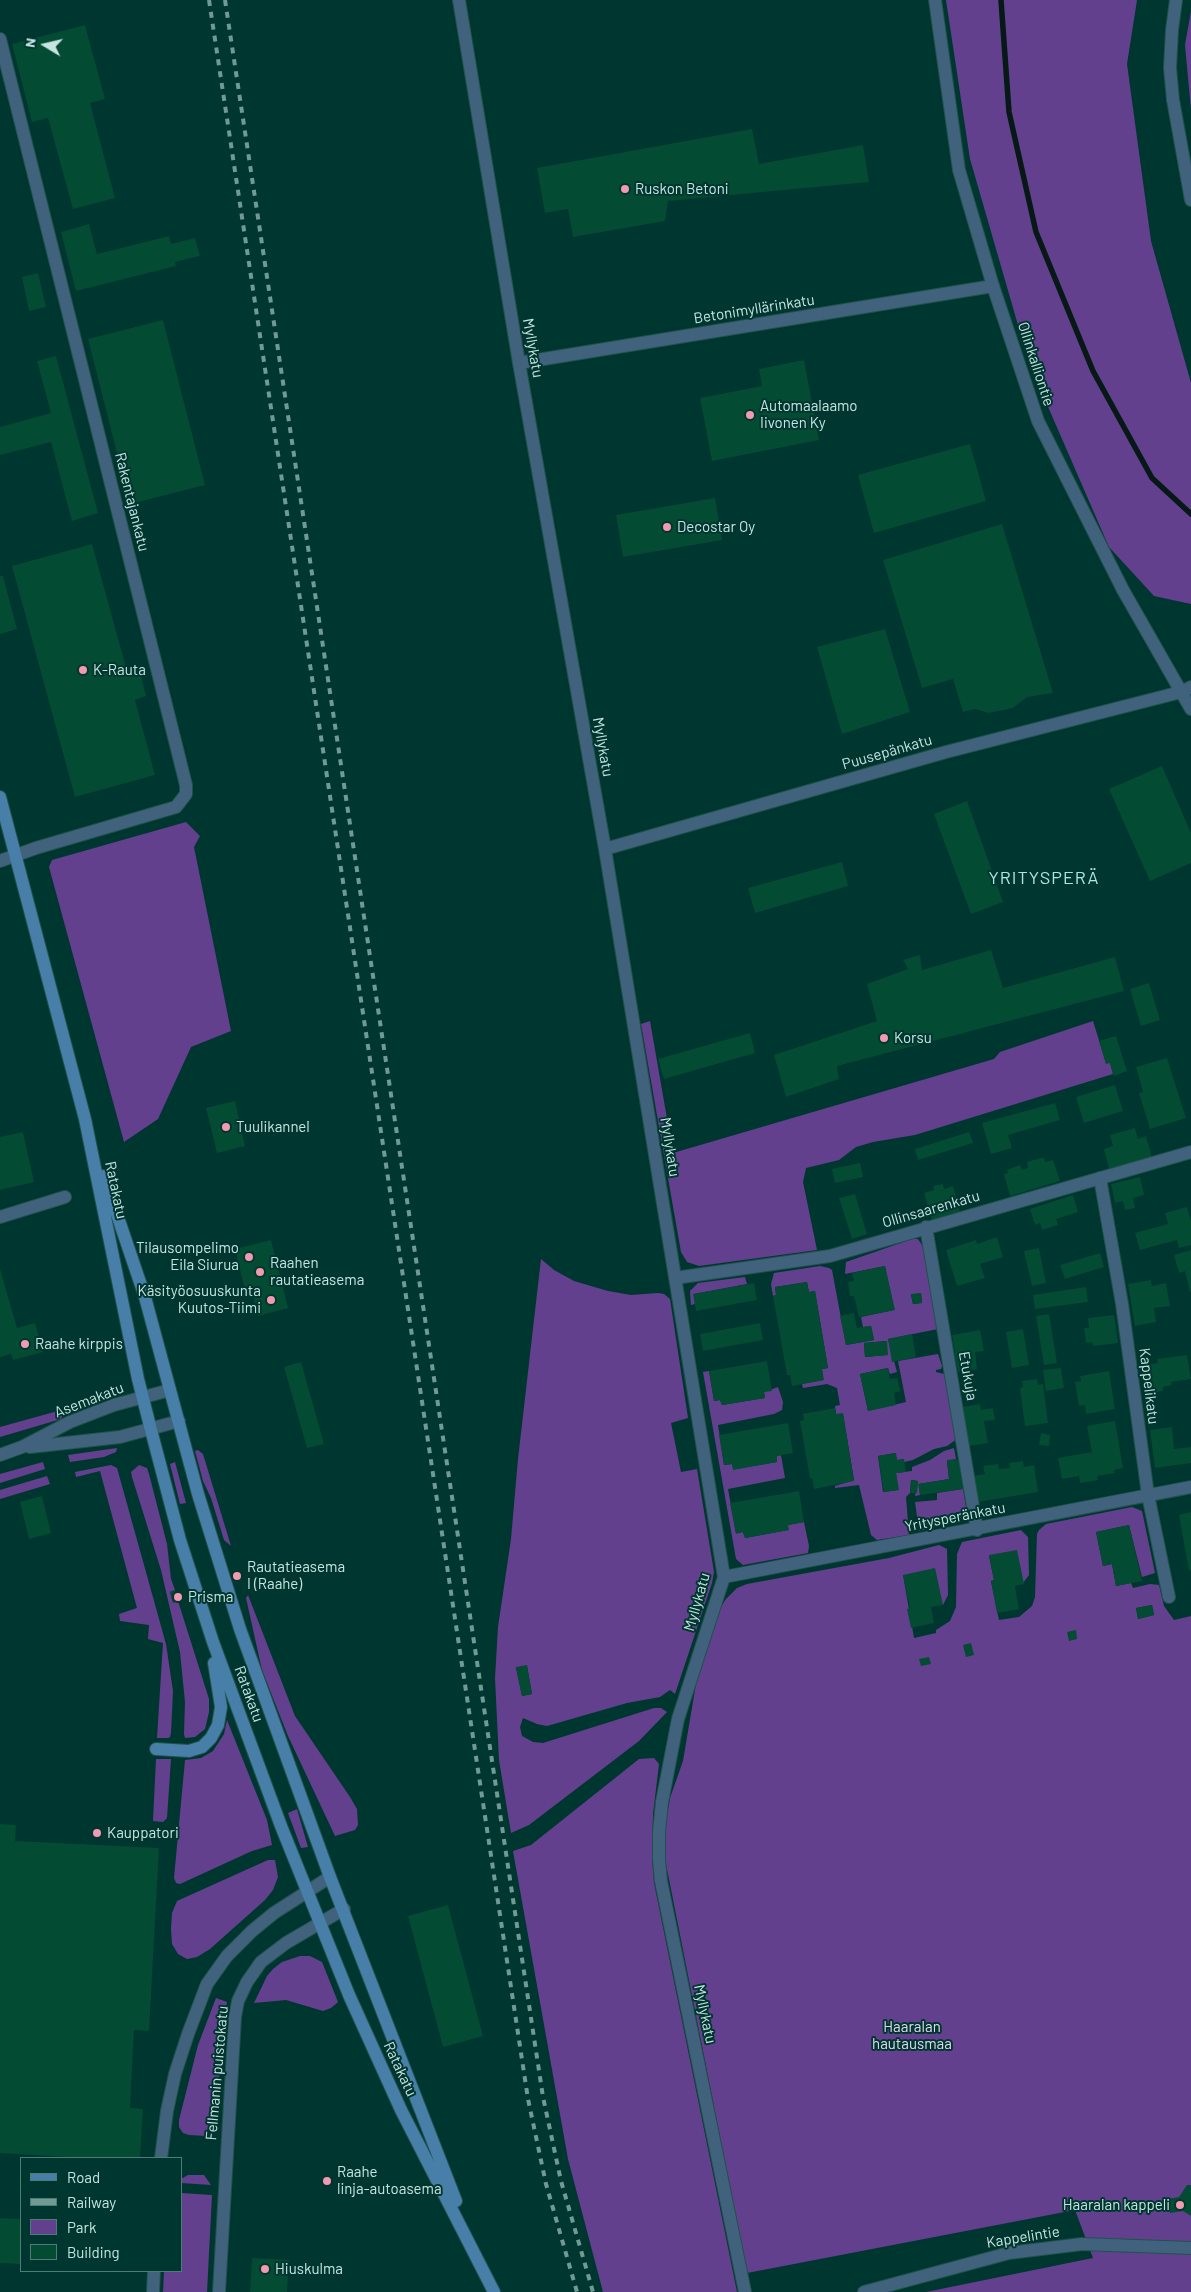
<!DOCTYPE html>
<meta charset="utf-8">
<style>
body{margin:0}
#map{position:relative;width:1191px;height:2292px;overflow:hidden;background:#003630;font-family:Barlow,sans-serif}
canvas{display:block}
.legend{position:absolute;left:20px;top:2157px;width:162px;height:115px;box-sizing:border-box;background:#003630;border:1px solid #4f7c76;margin:0;padding:6px 9px;list-style:none;font-size:15px;color:#c6e5e0}
.legend li{display:flex;align-items:center;gap:10px;height:25px}
.legend b{width:25px;border:1px solid #4f7c76}
.north{position:absolute;left:20px;top:20px;width:50px;height:50px;-webkit-text-stroke:4px #003630;paint-order:stroke;rotate:279deg;font-size:14px;font-weight:700;line-height:20px;text-align:center;color:#c6e5e0}
.north::after{content:'';display:block;margin:auto;width:18px;height:22px;background:#c6e5e0;clip-path:polygon(50% 0,100% 100%,50% 72%,0 100%)}
</style>
<div id="map">
<canvas width="1191" height="2292"></canvas>
<ul class="legend">
<li><b style="height:6px;background:#477fa9"></b>Road</li>
<li><b style="height:6px;background:#719a95"></b>Railway</li>
<li><b style="height:14px;background:#63408d"></b>Park</li>
<li><b style="height:14px;background:#044b33"></b>Building</li>
</ul>
<div class="north">N</div>
</div>
<script>
const context = document.querySelector('canvas').getContext('2d');
context.lineJoin = 'round';
function paint(path, color) {
  context.fillStyle = color;
  context.fill(path, 'evenodd');
}
function shape(rows) {
  const path = new Path2D();
  for (const r of rows) {
    path.moveTo(r[0], r[1]);
    for (let i = 2; i < r.length; i += 2) path.lineTo(r[i], r[i + 1]);
  }
  return path;
}
function strokePath(path, color, width, dash) {
  context.strokeStyle = color;
  context.lineWidth = width;
  context.lineCap = dash ? 'butt' : 'round';
  context.setLineDash(dash || []);
  context.stroke(path);
}
function label(font, color, halo, rows, align = 'center') {
  context.font = font + ' Barlow,sans-serif';
  context.lineWidth = 4;
  context.setLineDash([]);
  context.textBaseline = 'middle';
  context.strokeStyle = halo;
  context.fillStyle = color;
  for (const [text, x, y, turn = 0] of rows) {
    context.save();
    context.translate(x, y);
    context.rotate((+turn || 0) * Math.PI / 180);
    context.textAlign = isNaN(turn) ? turn : align;
    if (halo) context.strokeText(text, 0, 0);
    context.fillText(text, 0, 0);
    context.restore();
  }
}
const green = shape([
 [946,0,1137,0,1127,64,1151,241,1191,383,1191,604,1154,596,1109,547,1029,363,970,159],
 [1191,11,1191,110,1185,45],
 [186,822,200,836,194,847,231,1031,191,1047,158,1119,124,1142,49,867,52,860],
 [650,1021,673,1153,994,1059,1000,1052,1093,1021,1106,1063,1110,1063,1113,1074,915,1135,873,1142,856,1147,839,1160,806,1168,803,1182,817,1250,699,1266,687,1262,681,1252,641,1024],
 [912,1239,918,1239,926,1251,938,1329,888,1339,897,1372,890,1374,888,1368,860,1374,868,1411,906,1402,898,1361,938,1354,942,1366,941,1369,936,1370,936,1372,944,1374,947,1381,957,1439,947,1446,934,1449,913,1460,904,1462,904,1459,897,1460,895,1453,878,1456,883,1492,898,1490,896,1473,912,1471,912,1467,930,1460,944,1451,954,1448,956,1459,947,1461,949,1479,919,1484,920,1495,915,1496,918,1481,911,1480,910,1493,906,1497,909,1535,877,1540,871,1535,859,1485,835,1488,835,1486,854,1480,843,1414,836,1414,835,1406,840,1405,837,1388,827,1384,803,1388,802,1384,823,1380,822,1369,828,1368,815,1291,809,1292,807,1282,775,1287,776,1295,773,1296,771,1284,774,1273,820,1266,829,1268,832,1270,846,1345,874,1340,871,1326,863,1327,861,1317,894,1310,885,1266,845,1274,846,1262],
 [921,1293,922,1303,913,1304,911,1295],
 [886,1341,887,1355,865,1357,864,1343],
 [541,1259,554,1270,574,1281,608,1291,631,1295,658,1293,664,1294,670,1299,688,1418,671,1423,681,1472,697,1469,714,1572,712,1583,675,1694,670,1690,660,1697,627,1703,547,1726,537,1724,523,1718,520,1727,522,1736,533,1742,543,1743,654,1708,661,1708,667,1712,639,1741,529,1825,511,1833,499,1760,495,1678,498,1627,511,1539,518,1459],
 [527,1666,532,1694,522,1696,516,1668],
 [745,1277,747,1284,694,1294,695,1304,691,1305,690,1291,698,1283],
 [709,1371,714,1401,720,1400,722,1405,765,1398,764,1392,778,1387,783,1402,782,1410,774,1414,718,1425,724,1465,732,1464,734,1469,777,1462,777,1456,781,1455,785,1478,728,1489,736,1533,743,1532,745,1538,788,1530,788,1525,804,1522,809,1546,808,1553,743,1565,736,1559,703,1372],
 [65,1409,61,1419,0,1437,0,1427],
 [117,1448,116,1452,104,1457,70,1462,68,1455],
 [198,1450,203,1454,231,1546,224,1540,211,1498,203,1481,195,1451],
 [43,1462,45,1469,0,1483,0,1474],
 [175,1462,186,1503,180,1504,170,1464],
 [111,1465,117,1468,166,1644,173,1691,171,1733,170,1737,168,1738,157,1738,163,1643,148,1639,149,1625,120,1621,119,1614,137,1608,100,1471,76,1477,75,1472],
 [139,1465,147,1468,149,1474,167,1544,171,1579,175,1590,170,1592,173,1602,178,1601,209,1699,209,1712,205,1729,195,1737,185,1738,184,1734,185,1702,180,1652,161,1570,132,1477,131,1472],
 [47,1476,50,1484,0,1499,0,1490],
 [963,1489,966,1507,964,1517,959,1521,919,1531,915,1502,937,1500,937,1493],
 [1132,1507,1142,1511,1155,1573,1142,1577,1129,1525,1096,1532,1103,1566,1112,1564,1116,1586,1131,1583,1133,1588,1150,1584,1159,1585,1164,1606,1174,1620,1191,1616,1191,2292,926,2292,1093,2258,1075,2210,747,2273,665,1859,666,1823,670,1798,683,1761,698,1672,719,1610,726,1599,737,1588,747,1584,889,1558,939,1545,947,1549,948,1595,943,1605,903,1575,914,1638,936,1633,936,1630,950,1621,956,1607,957,1554,962,1542,1021,1530,1028,1537,1029,1575,1023,1583,989,1556,994,1580,991,1581,999,1620,1019,1617,1032,1606,1035,1597,1037,1534,1039,1530,1046,1524],
 [1152,1605,1154,1615,1138,1619,1136,1608],
 [248,1595,295,1716,350,1797,357,1809,358,1825,355,1830,335,1836,288,1736,262,1670,246,1598],
 [227,1720,267,1820,272,1845,252,1851,180,1884,176,1883,174,1878,185,1760,201,1758,213,1751,224,1734],
 [654,1758,659,1764,653,1814,652,1856,654,1883,737,2292,603,2292,568,2159,513,1851,531,1845,639,1759],
 [156,1759,171,1759,167,1818,163,1822,153,1821],
 [297,1809,308,1847,301,1848,288,1813],
 [268,1860,275,1860,278,1877,273,1890,265,1900,210,1949,197,1957,187,1959,178,1954,172,1944,171,1929,172,1913,177,1901],
 [300,1956,310,1956,322,1962,338,2002,331,2008,323,2011,286,2000,254,2003,267,1976,273,1969,282,1962],
 [216,1998,227,2002,222,2026,217,2118,216,2125,206,2136,189,2135,183,2133,179,2127,179,2120,198,2045],
 [188,2175,204,2175,211,2185,181,2183,181,2179],
 [181,2193,212,2195,207,2292,163,2292,164,2271,181,2271]
]);
const stream = shape([
 [1001,0,1009,112,1036,232,1093,371,1152,478,1191,514]
]);
const building = shape([
 [85,25,105,99,90,103,115,198,73,209,48,118,32,122,12,44],
 [752,129,759,164,863,145,869,182,668,201,665,221,573,237,568,209,545,213,537,168],
 [89,224,97,254,169,236,171,244,195,238,200,256,175,262,176,266,76,291,61,232],
 [38,273,46,307,29,311,22,277],
 [163,320,205,485,130,504,88,339],
 [56,356,98,513,72,521,51,442,0,455,0,427,51,413,37,361],
 [804,360,819,440,712,461,700,398,762,386,759,369],
 [970,444,986,501,874,533,858,475],
 [715,498,722,540,623,557,616,515],
 [1002,524,1053,693,1027,697,1013,708,989,713,975,709,963,712,953,679,922,688,883,560],
 [92,544,127,671,139,668,146,696,135,700,155,775,75,797,12,566],
 [0,576,3,576,17,629,0,634],
 [885,629,910,712,842,734,817,647],
 [1162,766,1191,833,1191,863,1150,881,1109,789],
 [967,801,1003,902,971,914,934,814],
 [842,862,848,886,755,913,748,888],
 [991,950,1003,988,1115,957,1124,991,837,1066,839,1079,786,1097,774,1055,877,1021,867,984,908,969,903,960,920,955,922,970],
 [1149,983,1160,1020,1141,1026,1130,989],
 [750,1033,755,1053,664,1079,658,1059],
 [1116,1036,1127,1071,1114,1076,1110,1063,1106,1064,1099,1041],
 [1167,1058,1186,1118,1150,1129,1139,1093,1143,1092,1136,1067],
 [1115,1085,1123,1111,1084,1123,1076,1097],
 [235,1101,245,1146,217,1153,206,1108],
 [1055,1103,1060,1120,1008,1135,1012,1148,991,1154,982,1123],
 [1135,1128,1138,1139,1146,1136,1152,1157,1109,1169,1104,1149,1113,1146,1110,1135],
 [23,1132,34,1182,0,1190,0,1137],
 [969,1132,973,1143,918,1160,915,1149],
 [1044,1157,1045,1162,1053,1160,1060,1181,1010,1196,1004,1174,1008,1173,1007,1170,1020,1165,1022,1170,1028,1168,1027,1162],
 [860,1163,863,1177,835,1183,832,1169],
 [1140,1177,1144,1195,1133,1198,1135,1208,1125,1210,1123,1201,1115,1203,1111,1184],
 [943,1184,944,1189,953,1186,960,1212,932,1220,924,1193,934,1190,933,1186],
 [855,1194,867,1234,852,1239,839,1198],
 [1073,1195,1078,1212,1056,1219,1058,1225,1042,1230,1040,1223,1035,1225,1030,1209],
 [1187,1207,1191,1221,1191,1245,1179,1248,1177,1240,1140,1250,1135,1233,1168,1224,1165,1213],
 [997,1237,1003,1257,980,1264,985,1278,957,1286,946,1250,976,1240,977,1244],
 [271,1240,288,1308,258,1316,253,1296,247,1298,235,1249],
 [1039,1248,1046,1283,1032,1286,1024,1251],
 [1191,1250,1191,1291,1190,1292,1185,1271,1179,1273,1174,1255],
 [1100,1253,1104,1267,1065,1279,1060,1265],
 [885,1266,895,1310,859,1317,854,1296,850,1296,848,1282,854,1281,852,1273],
 [0,1269,17,1328,35,1323,43,1352,13,1360,11,1354,0,1357],
 [1151,1280,1152,1286,1166,1283,1170,1306,1154,1308,1156,1322,1135,1326,1128,1284],
 [807,1282,809,1292,815,1291,828,1368,822,1369,824,1380,792,1386,790,1375,787,1375,773,1296,776,1295,775,1287],
 [754,1283,757,1300,696,1311,693,1294],
 [1086,1287,1088,1302,1035,1309,1033,1295],
 [921,1293,922,1303,913,1304,911,1294],
 [854,1313,857,1328,871,1326,874,1340,846,1345,840,1316],
 [1049,1314,1057,1363,1044,1365,1036,1316],
 [1114,1315,1118,1343,1093,1346,1092,1342,1086,1343,1084,1328,1089,1328,1088,1318],
 [760,1323,763,1340,703,1351,700,1334],
 [1023,1329,1029,1365,1012,1368,1006,1332],
 [980,1330,984,1351,975,1352,977,1369,958,1372,952,1335],
 [912,1334,916,1357,892,1362,888,1339],
 [887,1341,888,1355,865,1357,864,1343],
 [1187,1355,1191,1379,1171,1382,1172,1385,1163,1387,1163,1391,1146,1394,1142,1365,1158,1363,1157,1359],
 [767,1361,772,1391,764,1392,765,1398,722,1405,720,1400,714,1401,709,1371],
 [301,1362,324,1444,307,1448,284,1367],
 [888,1368,890,1379,897,1378,900,1391,894,1393,896,1405,868,1411,860,1374],
 [1061,1368,1064,1388,1046,1391,1043,1370],
 [1109,1371,1115,1409,1086,1414,1085,1405,1079,1406,1075,1382,1081,1381,1080,1376],
 [1037,1379,1038,1385,1043,1384,1048,1423,1025,1426,1020,1388,1023,1387,1022,1381],
 [980,1404,981,1410,993,1408,995,1420,984,1421,988,1443,969,1446,962,1407],
 [835,1408,836,1414,843,1413,854,1481,814,1489,812,1478,810,1479,800,1421,804,1420,803,1414],
 [1115,1421,1123,1468,1114,1470,1115,1473,1097,1476,1098,1480,1080,1483,1079,1476,1062,1479,1058,1458,1092,1452,1087,1426],
 [788,1423,793,1453,777,1456,777,1462,733,1470,732,1464,724,1465,719,1435],
 [1172,1427,1174,1449,1191,1447,1191,1463,1155,1468,1150,1430],
 [1041,1433,1050,1435,1049,1446,1039,1445],
 [896,1453,897,1460,904,1459,906,1472,896,1473,899,1490,884,1492,878,1456],
 [958,1459,963,1489,920,1495,918,1484,949,1479,947,1460],
 [1023,1461,1024,1467,1034,1465,1038,1492,978,1502,973,1476,985,1474,983,1466,998,1464,999,1469,1010,1468,1009,1463],
 [911,1480,918,1481,917,1493,910,1493],
 [799,1491,804,1522,788,1525,789,1530,745,1538,743,1532,736,1534,730,1503],
 [42,1496,51,1533,29,1539,20,1502],
 [1191,1512,1191,1570,1189,1571,1179,1515],
 [1129,1525,1142,1581,1116,1586,1112,1564,1103,1566,1096,1532],
 [1017,1550,1024,1584,1015,1586,1019,1609,997,1613,991,1581,994,1580,989,1555],
 [935,1568,943,1605,931,1607,934,1623,911,1628,907,1609,910,1608,903,1575],
 [175,1590,178,1601,173,1603,170,1592],
 [1152,1605,1154,1615,1138,1619,1136,1608],
 [1076,1630,1077,1639,1069,1641,1067,1632],
 [971,1643,974,1655,966,1657,963,1645],
 [929,1657,931,1664,921,1666,919,1659],
 [527,1665,532,1694,522,1696,516,1667],
 [0,1824,16,1825,15,1841,159,1848,149,2031,134,2030,130,2108,143,2109,140,2158,85,2158,0,2153],
 [448,1905,483,2036,443,2047,408,1916],
 [1187,2185,1191,2185,1191,2216,1183,2211,1170,2213,1168,2199,1179,2197],
 [0,2218,21,2219,21,2264,0,2263],
 [252,2258,289,2260,287,2292,250,2292]
]);
const minor = shape([
 [459,0,519,363,605,849,724,1577,678,1719,662,1802,659,1832,659,1860,661,1881,745,2292],
 [1176,0,1172,30,1170,68,1173,100,1191,200],
 [0,39,186,785,186,794,176,807,36,848,0,861],
 [519,363,993,286],
 [605,849,946,752,1181,692,1191,687],
 [1100,1178,1122,1304,1148,1495,1169,1597],
 [0,1217,65,1197],
 [926,1227,977,1530],
 [675,1278,830,1256,1191,1152],
 [30,1447,120,1437,179,1421],
 [0,1455,22,1447,70,1422,114,1405,170,1390],
 [724,1577,1191,1487],
 [864,2292,1009,2253,1082,2244,1191,2248]
]);
const tertiary = shape([
 [935,0,959,170,993,286,1038,421,1123,590,1191,709],
 [161,2158,167,2111,175,2074,188,2034,207,1984,227,1956,252,1931,274,1913,330,1877],
 [153,2292,154,2271],
 [219,2292,235,2017,238,2001,247,1982,261,1962,286,1943,344,1909]
]);
const secondary = shape([
 [0,797,85,1119,138,1379,151,1430,180,1540,213,1642,281,1826,349,1995,401,2110,494,2292],
 [104,1176,145,1297,198,1494,240,1629,330,1877,456,2201],
 [156,1749,189,1751,202,1747,211,1738,218,1725,221,1707,214,1663]
]);
const rail = shape([
 [209,0,528,2099,546,2184,577,2292],
 [225,0,543,2097,561,2181,593,2292]
]);
const markers = [
 [625,189,5,"#f19ab1"],
 [750,415,5,"#f19ab1"],
 [667,527,5,"#f19ab1"],
 [83,670,5,"#f19ab1"],
 [884,1038,5,"#f19ab1"],
 [226,1127,5,"#f19ab1"],
 [249,1257,5,"#f19ab1"],
 [260,1272,5,"#f19ab1"],
 [271,1300,5,"#f19ab1"],
 [25,1344,5,"#f19ab1"],
 [237,1576,5,"#f19ab1"],
 [178,1597,5,"#f19ab1"],
 [97,1833,5,"#f19ab1"],
 [327,2181,5,"#f19ab1"],
 [1180,2205,5,"#f19ab1"],
 [265,2269,5,"#f19ab1"]
];
const poiNames = [
 ["Ruskon Betoni",635,189],
 ["Automaalaamo",760,406],
 ["Iivonen Ky",760,423],
 ["Decostar Oy",677,527],
 ["K-Rauta",93,670],
 ["Korsu",894,1038],
 ["Tuulikannel",236,1127],
 ["Tilausompelimo",239,1248,"right"],
 ["Eila Siurua",239,1265,"right"],
 ["Raahen",270,1263],
 ["rautatieasema",270,1280],
 ["Käsityöosuuskunta",261,1291,"right"],
 ["Kuutos-Tiimi",261,1308,"right"],
 ["Raahe kirppis",35,1344],
 ["Rautatieasema",247,1567],
 ["I (Raahe)",247,1584],
 ["Prisma",188,1597],
 ["Kauppatori",107,1833],
 ["Raahe",337,2172],
 ["linja-autoasema",337,2189],
 ["Haaralan kappeli",1170,2205,"right"],
 ["Hiuskulma",275,2269]
];
const streetNames = [
 ["Betonimyllärinkatu",754,309,-9],
 ["Myllykatu",533,348,80],
 ["Ollinkalliontie",1036,364,72],
 ["Rakentajankatu",132,502,76],
 ["Myllykatu",603,747,80],
 ["Puusepänkatu",887,752,-16],
 ["Myllykatu",670,1147,81],
 ["Ratakatu",116,1190,78],
 ["Ollinsaarenkatu",931,1209,-16],
 ["Etukuja",968,1376,80],
 ["Kappelikatu",1149,1386,83],
 ["Asemakatu",89,1400,-21],
 ["Yritysperänkatu",955,1517,-11],
 ["Myllykatu",697,1602,-74],
 ["Ratakatu",249,1694,70],
 ["Myllykatu",705,2014,78],
 ["Ratakatu",400,2069,65],
 ["Fellmanin puistokatu",217,2073,-85],
 ["Kappelintie",1023,2237,-9]
];
const parkNames = [
 ["Haaralan",912,2027],
 ["hautausmaa",912,2044]
];
const quarterNames = [
 ["YRITYSPERÄ",1044,878]
];
paint(green, '#63408d');
strokePath(stream, '#061916', 5.5);
paint(building, '#044b33');
strokePath(minor, '#20524c', 14);
strokePath(tertiary, '#20524c', 14);
strokePath(secondary, '#20524c', 14);
strokePath(minor, '#41627d', 12);
strokePath(tertiary, '#41627d', 12);
strokePath(secondary, '#477fa9', 12);
strokePath(rail, '#719a95', 4, [6, 6]);
for (const [x, y, r, color] of markers) {
  const dot = new Path2D();
  dot.arc(x, y, r, 0, 2 * Math.PI);
  context.fillStyle = color;
  context.fill(dot);
  strokePath(dot, '#003630', 2);
}
label('15px', '#c6e5e0', '#003630', poiNames, 'left');
label('15px', '#c6e5e0', '#003630', streetNames);
label('15px', '#e1d9ef', '#003630', parkNames);
context.letterSpacing = '1px';
label('18px', '#a8e9de', '#003630', quarterNames);
context.letterSpacing = '0px';
</script>
